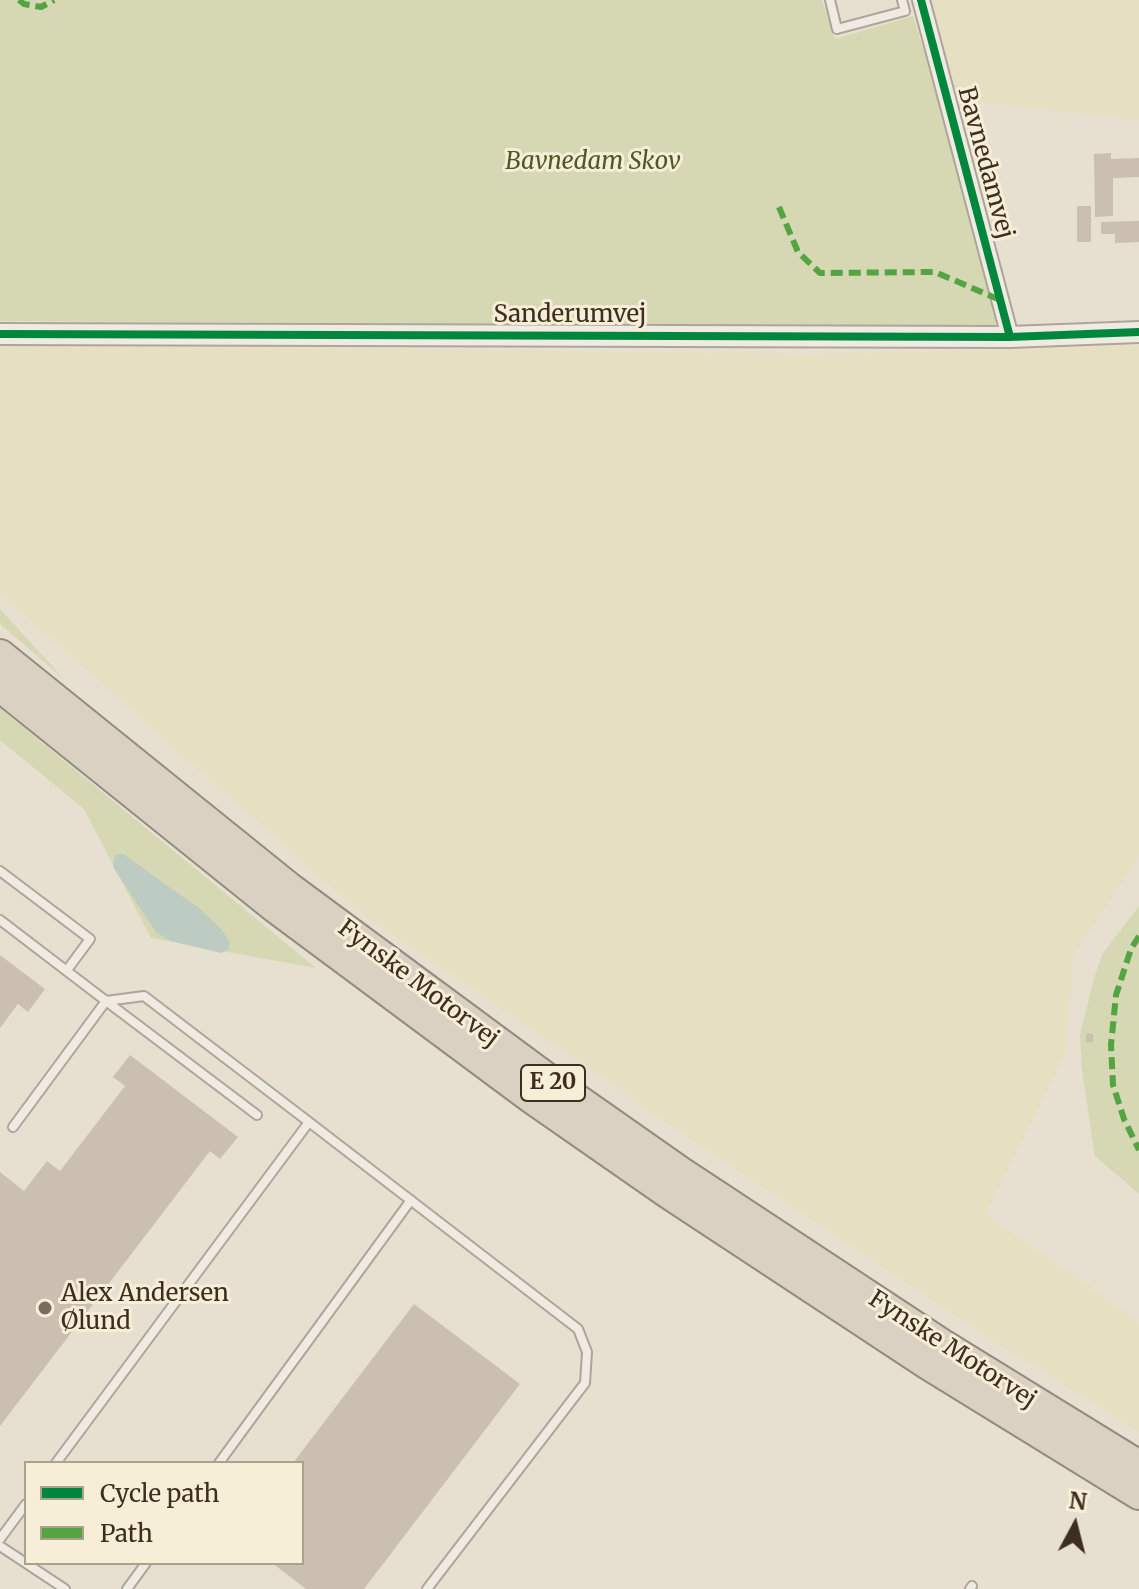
<!DOCTYPE html>
<meta charset="utf-8">
<style>
body{margin:0}
#map{position:relative;width:1139px;height:1589px;overflow:hidden;background:#e7e0d1;font-family:Merriweather,serif}
canvas{display:block}
.legend{position:absolute;left:24px;top:1461px;width:280px;height:104px;box-sizing:border-box;background:#f7eed8;border:2px solid #ada18e;margin:0;padding:10px 14px;list-style:none;font-size:24px;color:#3d2e20}
.legend li{display:flex;align-items:center;gap:16px;height:40px}
.legend b{width:40px;border:2px solid #ada18e}
.north{position:absolute;left:1035px;top:1485px;width:80px;height:80px;-webkit-text-stroke:6px #f7eed8;paint-order:stroke;rotate:7deg;font-size:22px;font-weight:700;line-height:32px;text-align:center;color:#3d2e20}
.north::after{content:'';display:block;margin:auto;width:28px;height:36px;background:#3d2e20;clip-path:polygon(50% 0,100% 100%,50% 72%,0 100%)}
</style>
<div id="map">
<canvas width="1139" height="1589"></canvas>
<ul class="legend">
<li><b style="height:10px;background:#00873e"></b>Cycle path</li>
<li><b style="height:10px;background:#54a441"></b>Path</li>
</ul>
<div class="north">N</div>
</div>
<script>
const context = document.querySelector('canvas').getContext('2d');
context.lineJoin = 'round';
function paint(path, color) {
  context.fillStyle = color;
  context.fill(path, 'evenodd');
}
function shape(rows) {
  const path = new Path2D();
  for (const r of rows) {
    path.moveTo(r[0], r[1]);
    for (let i = 2; i < r.length; i += 2) path.lineTo(r[i], r[i + 1]);
  }
  return path;
}
function strokePath(path, color, width, dash) {
  context.strokeStyle = color;
  context.lineWidth = width;
  context.lineCap = dash ? 'butt' : 'round';
  context.setLineDash(dash || []);
  context.stroke(path);
}
function label(font, color, halo, rows, align = 'center') {
  context.font = font + ' Merriweather,serif';
  context.lineWidth = 6;
  context.setLineDash([]);
  context.textBaseline = 'middle';
  context.strokeStyle = halo;
  context.fillStyle = color;
  for (const [text, x, y, turn = 0] of rows) {
    context.save();
    context.translate(x, y);
    context.rotate((+turn || 0) * Math.PI / 180);
    context.textAlign = isNaN(turn) ? turn : align;
    if (halo) context.strokeText(text, 0, 0);
    context.fillText(text, 0, 0);
    context.restore();
  }
}
const farmland = shape([
 [930,0,1139,0,1139,120,955,100],
 [1139,343,1139,856,1074,956,1066,1052,986,1214,1139,1321,1139,1432,995,1342,670,1125,354,908,0,594,0,344,809,354,995,350]
]);
const green = shape([
 [0,0,822,0,835,39,913,16,997,287,995,327,0,321],
 [0,609,65,680,0,624],
 [0,708,316,968,151,938,84,809,0,740],
 [1139,906,1139,1194,1095,1156,1082,1072,1080,1035,1094,978,1103,953]
]);
const water = shape([
 [123,854,200,909,222,930,230,943,228,950,221,953,171,941,156,932,113,867,115,855]
]);
const building = shape([
 [1111,153,1111,159,1139,158,1139,177,1113,178,1113,216,1095,217,1094,154],
 [1077,206,1091,206,1091,242,1077,242],
 [1139,221,1139,242,1115,243,1115,234,1101,234,1101,222],
 [0,955,45,989,28,1012,18,1004,0,1028],
 [1086,1033,1093,1034,1093,1042,1086,1042],
 [130,1055,238,1137,220,1159,210,1151,0,1426,0,1172,24,1191,47,1161,60,1171,125,1086,113,1077],
 [414,1304,520,1384,364,1589,306,1589,272,1563,302,1563,302,1463,293,1463]
]);
const service = shape([
 [830,0,837,29,905,11,902,0],
 [0,871,90,939,67,970],
 [0,920,106,1001,144,996,309,1122,56,1463],
 [309,1122,578,1329,587,1352,585,1383,427,1589],
 [13,1127,106,1001,257,1115],
 [219,1463,411,1200],
 [0,1539,26,1504],
 [0,1546,65,1589],
 [127,1589,146,1563],
 [970,1589,972,1586]
]);
const minor = shape([
 [921,0,1010,337]
]);
const tertiary = shape([
 [0,334,1010,337,1139,332]
]);
const motorway = shape([
 [0,655,289,888,546,1078,680,1172,941,1344,1139,1466],
 [0,686,275,907,532,1098,667,1192,928,1364,1139,1494]
]);
const quiet = shape([
 [19,0,24,4,41,7,54,0],
 [779,207,798,252,820,273,935,272,1000,300],
 [1139,936,1131,949,1116,995,1111,1045,1113,1085,1124,1119,1139,1150]
]);
const cycleway = shape([
 [921,0,1010,337],
 [0,334,1010,337,1139,332]
]);
const markers = [
 [45,1308,8,"#786c5e"]
];
const shields = [
 [553,1083,64]
];
const shieldNames = [
 ["E 20",553,1083]
];
const parkNames = [
 ["Bavnedam Skov",593,162]
];
const streetNames = [
 ["Bavnedamvej",985,163,75],
 ["Sanderumvej",570,315],
 ["Fynske Motorvej",418,984,37],
 ["Fynske Motorvej",952,1350,33]
];
const poiNames = [
 ["Alex Andersen",61,1294],
 ["Ølund",61,1322]
];
paint(farmland, '#e6dfc2');
paint(green, '#d6d7b3');
paint(water, '#bcccc2');
paint(building, '#cbbfb2');
strokePath(service, '#ada599', 12);
strokePath(minor, '#ada599', 20);
strokePath(tertiary, '#ada599', 24);
strokePath(motorway, '#928b80', 34);
strokePath(service, '#efebe3', 8);
strokePath(minor, '#efebe3', 16);
strokePath(tertiary, '#efebe3', 20);
strokePath(motorway, '#dad1c2', 30);
strokePath(quiet, '#54a441', 6, [12, 6]);
strokePath(cycleway, '#00873e', 8);
for (const [x, y, r, color] of markers) {
  const dot = new Path2D();
  dot.arc(x, y, r, 0, 2 * Math.PI);
  context.fillStyle = color;
  context.fill(dot);
  strokePath(dot, '#f7eed8', 3);
}
for (const [x, y, w] of shields) {
  const box = new Path2D();
  box.roundRect(x - w / 2, y - 18, w, 36, 6);
  context.fillStyle = '#f7eed8';
  context.fill(box);
  strokePath(box, '#3d2e20', 2);
}
label('bold 22px', '#3d2e20', null, shieldNames);
label('italic 24px', '#4d5a26', '#f7eed8', parkNames);
label('24px', '#3d2e20', '#f7eed8', streetNames);
label('24px', '#3d2e20', '#f7eed8', poiNames, 'left');
</script>
